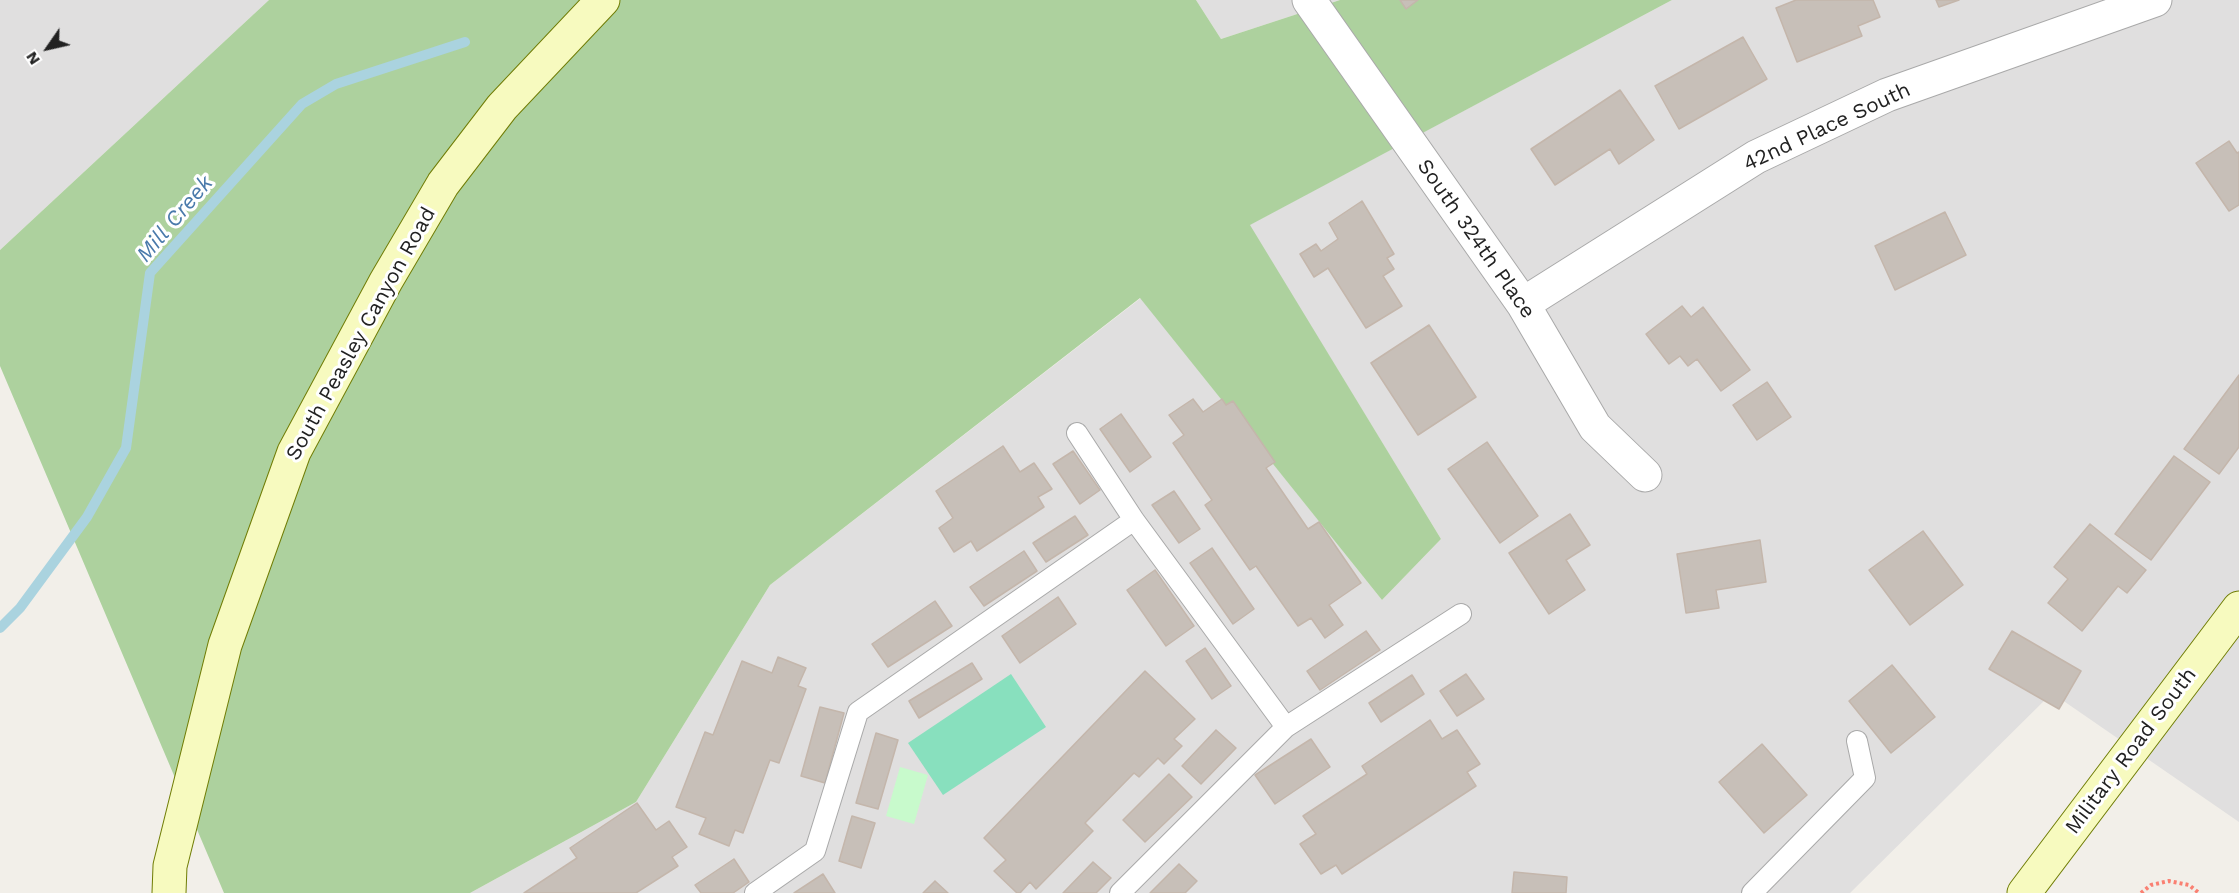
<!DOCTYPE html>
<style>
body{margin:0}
#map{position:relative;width:2239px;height:893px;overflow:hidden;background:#f2efe9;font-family:"Work Sans",sans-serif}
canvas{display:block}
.north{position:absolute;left:18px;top:18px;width:60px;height:60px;-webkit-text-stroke:4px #fff;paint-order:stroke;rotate:236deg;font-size:16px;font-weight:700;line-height:24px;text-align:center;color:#222}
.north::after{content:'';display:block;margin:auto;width:21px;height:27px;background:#222;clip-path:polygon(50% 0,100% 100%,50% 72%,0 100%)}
</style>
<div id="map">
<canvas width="2239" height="893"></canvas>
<div class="north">N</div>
</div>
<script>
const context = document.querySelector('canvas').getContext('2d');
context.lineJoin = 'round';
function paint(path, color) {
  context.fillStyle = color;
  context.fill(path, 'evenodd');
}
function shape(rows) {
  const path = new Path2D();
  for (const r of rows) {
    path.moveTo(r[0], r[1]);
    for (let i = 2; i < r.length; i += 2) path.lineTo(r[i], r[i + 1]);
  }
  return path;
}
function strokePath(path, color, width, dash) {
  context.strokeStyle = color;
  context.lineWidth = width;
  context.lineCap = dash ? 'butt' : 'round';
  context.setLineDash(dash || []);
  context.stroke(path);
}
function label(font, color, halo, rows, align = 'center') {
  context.font = font + ' "Work Sans",sans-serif';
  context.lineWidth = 6;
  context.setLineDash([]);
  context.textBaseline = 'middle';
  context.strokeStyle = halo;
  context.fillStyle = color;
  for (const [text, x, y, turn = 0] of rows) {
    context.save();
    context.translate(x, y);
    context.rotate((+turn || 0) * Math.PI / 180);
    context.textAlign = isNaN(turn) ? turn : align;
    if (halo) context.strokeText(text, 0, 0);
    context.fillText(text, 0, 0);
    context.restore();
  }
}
const residential = shape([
 [0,0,269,0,0,250],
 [1196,0,1340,0,1221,39],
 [1672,0,2239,0,2239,822,2052,693,1850,893,470,893,636,802,770,585,1141,298,1382,600,1441,539,1249,225]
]);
const forest = shape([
 [269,0,1196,0,1221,39,1340,0,1672,0,1250,225,1441,539,1382,600,1140,298,770,585,636,802,470,893,224,893,0,366,0,250]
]);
const park = shape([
 [900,767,928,775,914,824,886,816]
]);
const pitch = shape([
 [1011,674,1046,727,943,795,908,743]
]);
const stream = shape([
 [0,628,20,608,87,517,126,448,150,273,302,104,336,84,465,42]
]);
const building = shape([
 [1400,0,1418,0,1406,9,1400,0],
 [1796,0,1873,0,1880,17,1858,26,1862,36,1797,62,1776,8,1796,0],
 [1936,0,1959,0,1939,7,1936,0],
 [1743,37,1767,79,1679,129,1655,86,1743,37],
 [1620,90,1654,140,1619,164,1610,149,1555,185,1531,149,1620,90],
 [2229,141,2237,153,2239,152,2239,205,2229,211,2196,163,2229,141],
 [1362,201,1394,254,1387,258,1394,269,1383,276,1402,306,1366,328,1328,268,1314,277,1300,254,1316,244,1321,251,1338,239,1329,223,1362,201],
 [1945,212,1966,255,1895,290,1875,246,1945,212],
 [1682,306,1691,317,1703,307,1750,370,1721,391,1697,359,1688,366,1680,356,1669,364,1646,334,1682,306],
 [1429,325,1476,397,1418,435,1371,363,1429,325],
 [2239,375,2239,447,2219,474,2184,449,2239,375],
 [1767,382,1791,417,1757,440,1733,405,1767,382],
 [1193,399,1203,412,1222,399,1226,405,1233,401,1275,462,1266,468,1308,529,1319,522,1361,583,1329,605,1343,625,1325,638,1311,618,1298,626,1256,566,1250,570,1205,505,1212,500,1173,443,1184,435,1169,415,1193,399],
 [1121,414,1151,457,1130,472,1100,429,1121,414],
 [1487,442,1538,516,1500,543,1448,469,1487,442],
 [1003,446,1020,472,1034,463,1052,489,1038,497,1044,507,977,551,971,541,954,552,939,528,953,518,936,491,1003,446],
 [1073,451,1100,490,1080,504,1053,464,1073,451],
 [2174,456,2210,482,2151,560,2115,534,2174,456],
 [1174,491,1200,529,1179,543,1152,505,1174,491],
 [1570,514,1590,545,1566,560,1585,590,1549,614,1509,553,1570,514],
 [1075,516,1088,535,1046,562,1033,543,1075,516],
 [2090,524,2146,570,2127,593,2118,586,2082,631,2048,603,2068,579,2054,567,2090,524],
 [1923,531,1963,585,1910,625,1869,570,1923,531],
 [1760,540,1766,582,1716,590,1719,608,1686,613,1677,554,1760,540],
 [1212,548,1254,609,1233,624,1190,563,1212,548],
 [1024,551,1037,571,984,606,970,587,1024,551],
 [1155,570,1194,626,1166,646,1127,590,1155,570],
 [1058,597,1076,624,1020,663,1002,636,1058,597],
 [935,601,952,626,888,667,872,644,935,601],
 [1366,631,1380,650,1320,690,1307,671,1366,631],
 [2012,631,2081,671,2059,709,1989,669,2012,631],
 [1205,648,1231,686,1212,699,1186,661,1205,648],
 [778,657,806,668,798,686,806,689,779,763,770,760,743,833,735,830,729,846,699,834,706,818,676,807,705,732,713,735,742,661,772,673,778,657],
 [972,663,982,679,919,718,909,701,972,663],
 [1892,665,1935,717,1891,753,1849,701,1892,665],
 [1145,671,1195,719,1174,739,1182,746,1164,764,1158,758,1139,777,1134,773,1085,823,1093,831,1036,889,1030,882,1020,893,1017,893,994,871,1006,860,984,838,1145,671],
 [1466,674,1484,699,1457,716,1440,691,1466,674],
 [1412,675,1424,694,1381,722,1369,703,1412,675],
 [820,707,844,713,825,783,801,776,820,707],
 [1430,720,1442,739,1457,730,1480,764,1467,772,1476,786,1342,874,1336,865,1321,874,1300,844,1316,834,1303,816,1367,774,1362,766,1430,720],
 [1216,730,1236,748,1201,784,1182,766,1216,730],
 [876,733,898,740,878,809,856,803,876,733],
 [1311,739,1330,767,1275,804,1255,775,1311,739],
 [1762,744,1807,795,1764,833,1719,782,1762,744],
 [1169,774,1192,797,1145,842,1123,820,1169,774],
 [637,803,656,830,669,821,687,847,672,857,678,866,636,893,524,893,577,858,570,848,637,803],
 [852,816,875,823,861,868,839,861,852,816],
 [734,859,749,882,733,893,701,893,695,885,734,859],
 [1093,862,1111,878,1096,893,1063,893,1093,862],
 [1179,864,1197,881,1185,893,1150,893,1179,864],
 [1514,872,1567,877,1566,893,1512,893,1514,872],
 [823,874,835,893,794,893,823,874],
 [935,881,948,893,923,893,935,881]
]);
const path = shape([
 [2141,893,2151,885,2169,881,2189,885,2199,893]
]);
const service = shape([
 [1077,433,1134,520,1286,727],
 [755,893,815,851,858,712,1134,520],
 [1120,893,1286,727,1461,614],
 [1752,893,1865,778,1857,741]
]);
const minor = shape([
 [1309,0,1523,304,1595,427,1645,475],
 [1523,304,1756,157,1887,95,2155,0]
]);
const secondary = shape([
 [169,893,170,866,225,645,294,452,386,281,443,184,502,107,603,0],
 [2024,893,2239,608]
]);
const streetNames = [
 ["42nd Place South",1827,127,-25],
 ["South 324th Place",1476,239,55],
 ["South Peasley Canyon Road",361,334,-61],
 ["Military Road South",2131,751,-53]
];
const waterNames = [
 ["Mill Creek",175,219,-50]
];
paint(residential, '#e0dfdf');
paint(forest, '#add19e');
paint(park, '#c8facc');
paint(pitch, '#88e0be');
strokePath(stream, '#aad3df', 10);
paint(building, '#c7bfb8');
strokePath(building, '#c4b6ab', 1.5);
strokePath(service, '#a9a9a9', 22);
strokePath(minor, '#a9a9a9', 35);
strokePath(secondary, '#707d05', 35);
strokePath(path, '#fa8072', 4, [3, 3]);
strokePath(service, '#fff', 20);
strokePath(minor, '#fff', 33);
strokePath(secondary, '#f7fabf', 33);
label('21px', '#222', '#fff', streetNames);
label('italic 22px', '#4a7aab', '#fff', waterNames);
</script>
